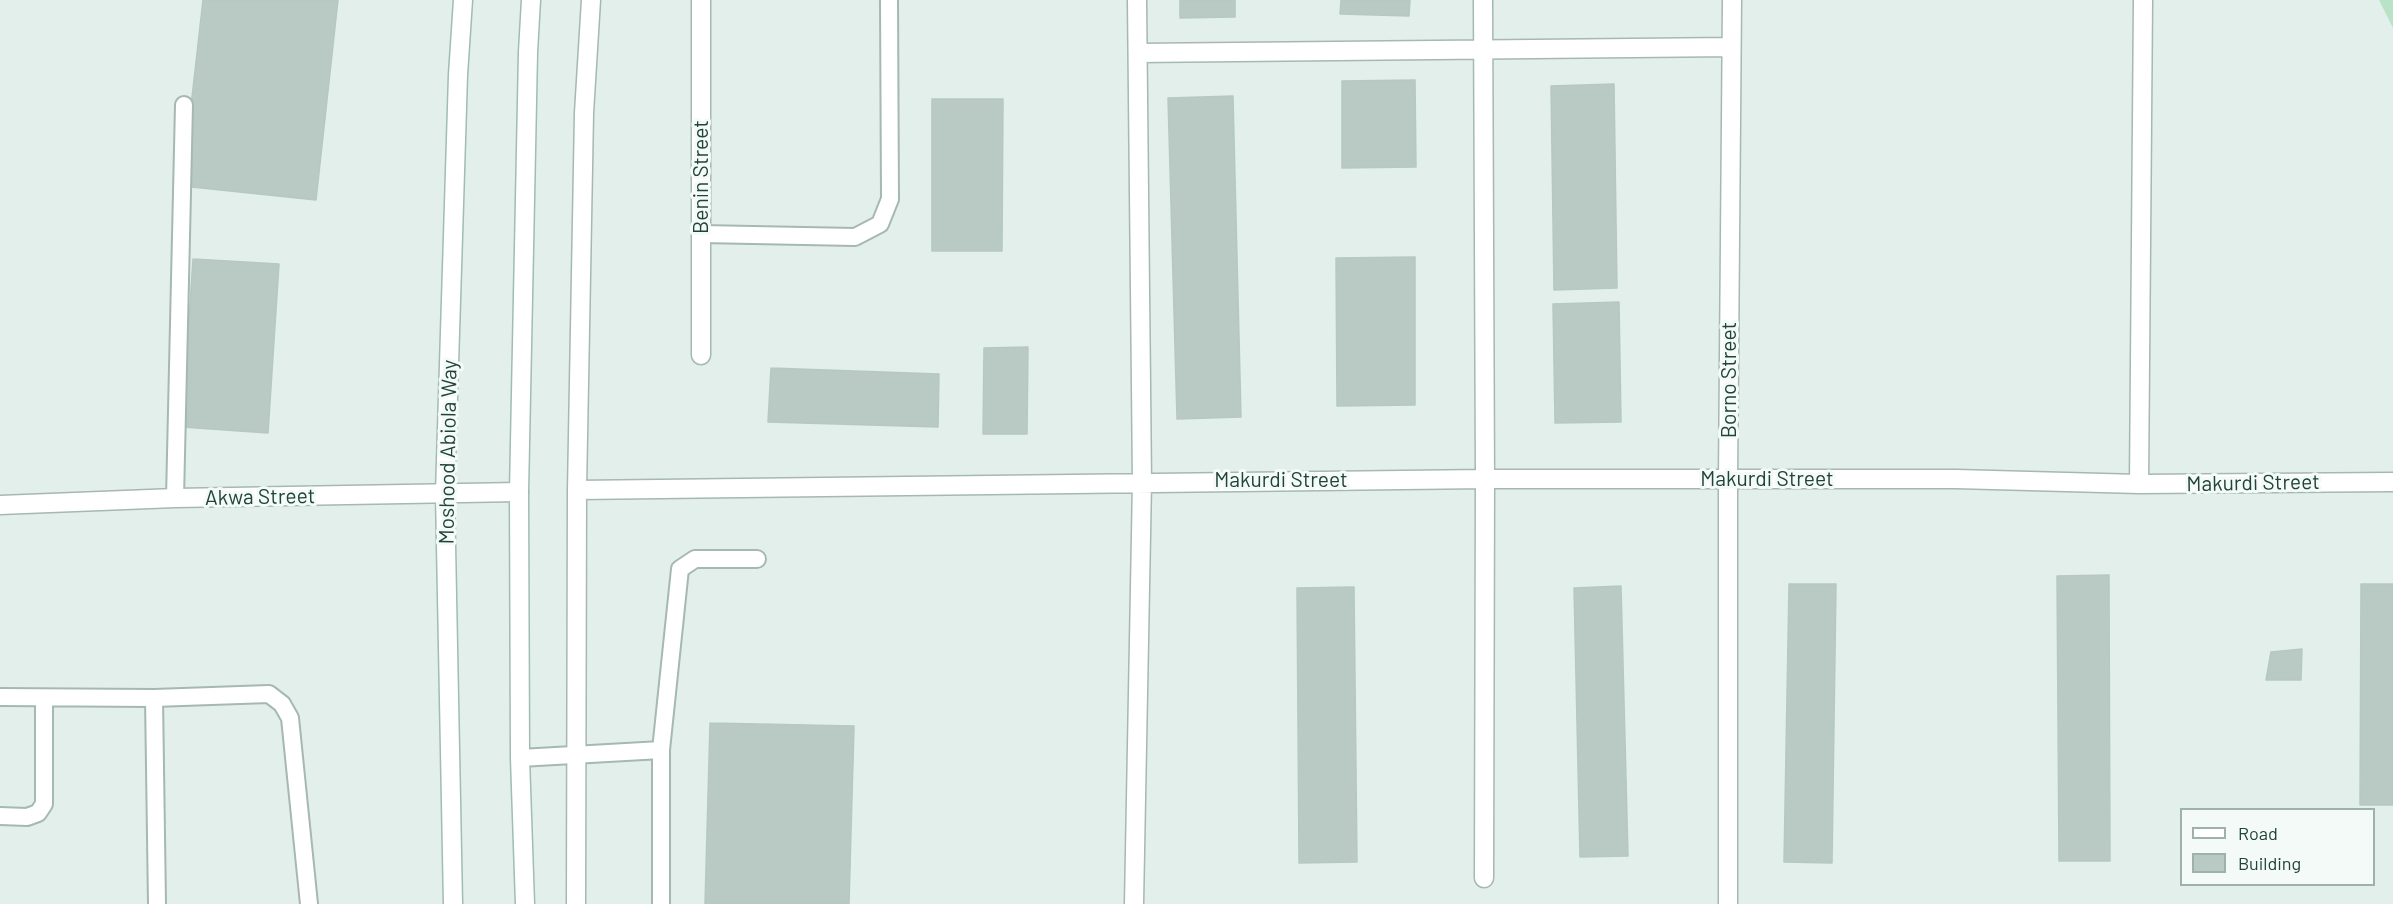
<!DOCTYPE html>
<style>
body{margin:0}
#map{position:relative;width:2393px;height:904px;overflow:hidden;background:#e3efea;font-family:Barlow,sans-serif}
canvas{display:block}
.legend{position:absolute;left:2180px;top:808px;width:195px;height:78px;box-sizing:border-box;background:#f4faf8;border:2px solid #9fb1ac;margin:0;padding:8px 10px;list-style:none;font-size:18px;color:#20433a}
.legend li{display:flex;align-items:center;gap:12px;height:30px}
.legend b{width:30px;border:2px solid #9fb1ac}
</style>
<div id="map">
<canvas width="2393" height="904"></canvas>
<ul class="legend">
<li><b style="height:8px;background:#fff"></b>Road</li>
<li><b style="height:16px;background:#b8cac3"></b>Building</li>
</ul>
</div>
<script>
const context = document.querySelector('canvas').getContext('2d');
context.lineJoin = 'round';
function paint(path, color) {
  context.fillStyle = color;
  context.fill(path, 'evenodd');
}
function shape(rows) {
  const path = new Path2D();
  for (const r of rows) {
    path.moveTo(r[0], r[1]);
    for (let i = 2; i < r.length; i += 2) path.lineTo(r[i], r[i + 1]);
  }
  return path;
}
function strokePath(path, color, width, dash) {
  context.strokeStyle = color;
  context.lineWidth = width;
  context.lineCap = dash ? 'butt' : 'round';
  context.setLineDash(dash || []);
  context.stroke(path);
}
function label(font, color, halo, rows, align = 'center') {
  context.font = font + ' Barlow,sans-serif';
  context.lineWidth = 6;
  context.setLineDash([]);
  context.textBaseline = 'middle';
  context.strokeStyle = halo;
  context.fillStyle = color;
  for (const [text, x, y, turn = 0] of rows) {
    context.save();
    context.translate(x, y);
    context.rotate((+turn || 0) * Math.PI / 180);
    context.textAlign = isNaN(turn) ? turn : align;
    if (halo) context.strokeText(text, 0, 0);
    context.fillText(text, 0, 0);
    context.restore();
  }
}
const green = shape([
 [2379,0,2393,0,2393,28]
]);
const building = shape([
 [203,0,338,0,316,200,182,186,203,0],
 [1180,0,1235,0,1235,17,1180,18,1180,0],
 [1341,0,1410,0,1409,16,1340,14,1341,0],
 [1415,80,1416,167,1342,168,1342,81,1415,80],
 [1614,84,1617,288,1554,290,1551,86,1614,84],
 [1233,96,1241,417,1177,419,1168,98,1233,96],
 [932,99,1003,99,1002,251,932,251,932,99],
 [1415,257,1415,405,1337,406,1336,258,1415,257],
 [193,259,279,264,268,433,182,427,193,259],
 [1619,302,1621,422,1555,423,1553,304,1619,302],
 [1028,347,1027,434,983,434,984,348,1028,347],
 [771,368,939,374,938,427,768,422,771,368],
 [2109,575,2110,861,2059,861,2057,576,2109,575],
 [1789,584,1836,584,1832,863,1784,862,1789,584],
 [2361,584,2393,584,2393,805,2360,805,2361,584],
 [1621,586,1628,856,1580,857,1574,588,1621,586],
 [1354,587,1357,862,1299,863,1297,588,1354,587],
 [2302,649,2301,680,2266,680,2271,652,2302,649],
 [710,723,854,726,849,904,705,904,710,723]
]);
const lane = shape([
 [701,234,855,237,880,224,890,199,889,0],
 [175,498,184,105],
 [0,697,154,698,269,694,282,704,290,718,309,904],
 [154,698,157,904],
 [520,758,661,750],
 [0,816,27,817,38,813,44,804,44,698],
 [661,904,661,750,680,569,695,559,757,559]
]);
const street = shape([
 [1483,0,1485,479,1484,878],
 [1138,53,1731,47],
 [701,355,701,0],
 [2139,484,2143,0],
 [577,490,1485,479,1956,479,2139,484,2393,482],
 [0,505,175,498,519,492],
 [576,904,577,490,584,113,591,0],
 [1134,904,1142,482,1137,0],
 [1728,904,1728,479,1732,0]
]);
const secondary = shape([
 [453,904,445,493,458,75,463,0],
 [525,904,520,758,519,492,528,52,531,0]
]);
const streetNames = [
 ["Benin Street",701,177,-90],
 ["Borno Street",1729,380,-90],
 ["Moshood Abiola Way",448,452,-89],
 ["Makurdi Street",1767,479],
 ["Makurdi Street",1281,480],
 ["Makurdi Street",2253,483,-1],
 ["Akwa Street",260,497,-1]
];
paint(green, '#bae2c6');
paint(building, '#b8cac3');
strokePath(building, '#b5c9c1', 1.5);
strokePath(lane, '#a5b8b2', 20);
strokePath(street, '#a5b8b2', 21);
strokePath(secondary, '#a0bcb3', 21);
strokePath(lane, '#fff', 16);
strokePath(street, '#fff', 18);
strokePath(secondary, '#fff', 18);
label('21px', '#20433a', '#f4faf8', streetNames);
</script>
